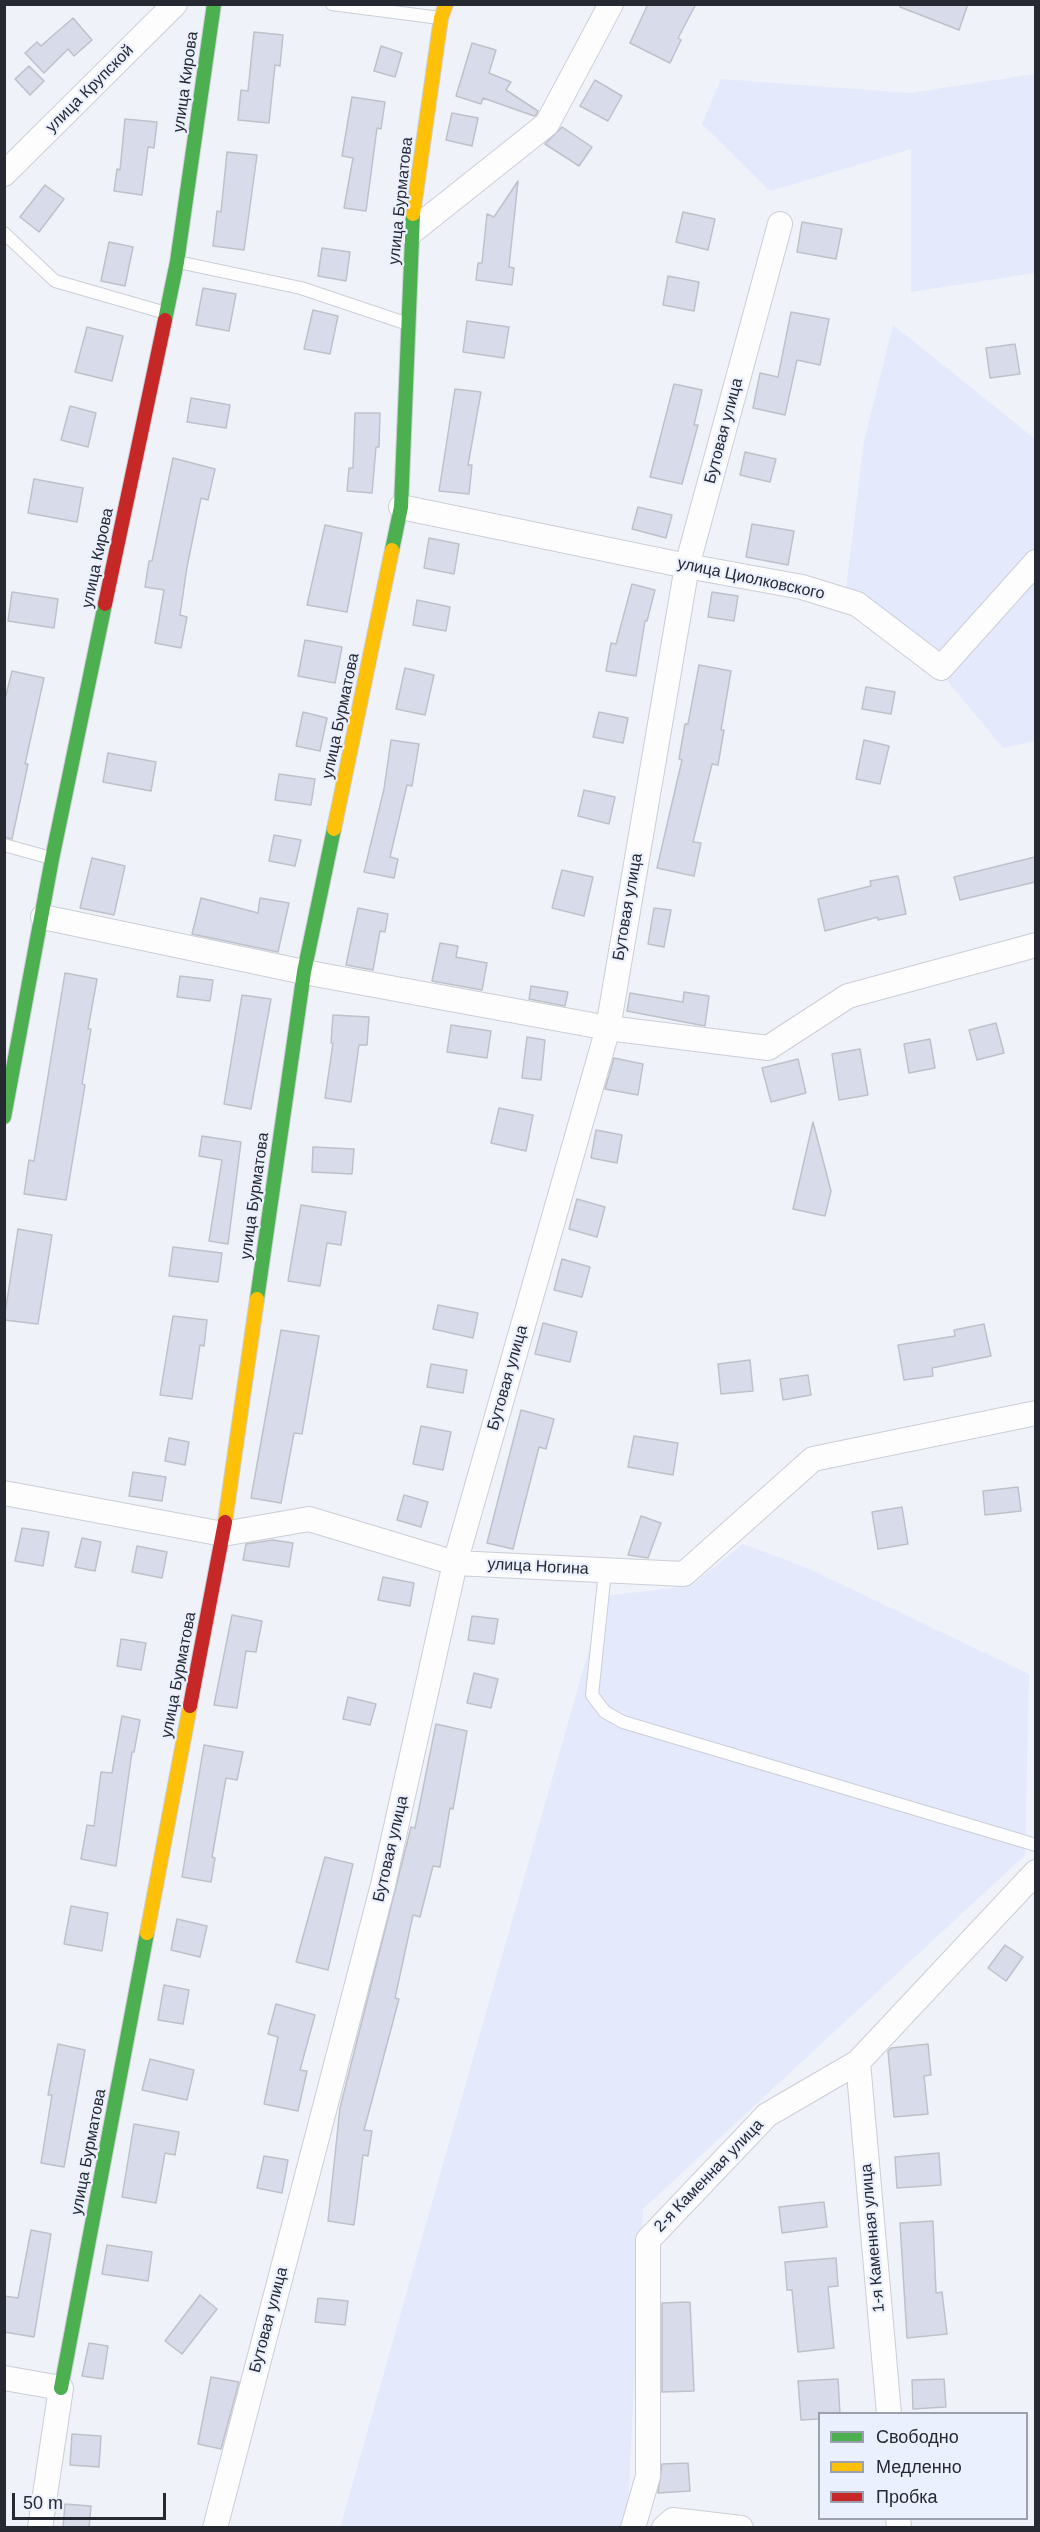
<!DOCTYPE html>
<meta charset="utf-8">
<style>
body{margin:0}
#map{position:relative;width:1040px;height:2532px;overflow:hidden;background:#f0f2fa;font-family:Arial,sans-serif}
canvas{display:block}
.frame{position:absolute;inset:0;border:6px solid #262932;pointer-events:none}
.legend{position:absolute;left:818px;top:2412px;width:210px;height:108px;box-sizing:border-box;background:#ebf0ff;border:2px solid #9ca0ad;margin:0;padding:8px 10px;list-style:none;font-size:18px;color:#262932}
.legend li{display:flex;align-items:center;gap:12px;height:30px}
.legend b{width:30px;border:2px solid #9ca0ad}
.scale{position:absolute;left:12px;top:2493px;width:154px;height:27px;box-sizing:border-box;border:3px solid #262932;border-top:0;padding-left:8px;font-size:18px;line-height:21px;white-space:nowrap;color:#262932;-webkit-text-stroke:4px #ebf0ff;paint-order:stroke}
</style>
<div id="map">
<canvas width="1040" height="2532"></canvas>
<div class="frame"></div>
<ul class="legend">
<li><b style="height:8px;background:#4caf50"></b>Свободно</li>
<li><b style="height:8px;background:#ffc107"></b>Медленно</li>
<li><b style="height:8px;background:#c62828"></b>Пробка</li>
</ul>
<div class="scale">50 m</div>
</div>
<script>
const context = document.querySelector('canvas').getContext('2d');
context.lineJoin = 'round';
function paint(path, color) {
  context.fillStyle = color;
  context.fill(path, 'evenodd');
}
function shape(rows) {
  const path = new Path2D();
  for (const r of rows) {
    path.moveTo(r[0], r[1]);
    for (let i = 2; i < r.length; i += 2) path.lineTo(r[i], r[i + 1]);
  }
  return path;
}
function strokePath(path, color, width, dash) {
  context.strokeStyle = color;
  context.lineWidth = width;
  context.lineCap = dash ? 'butt' : 'round';
  context.setLineDash(dash || []);
  context.stroke(path);
}
function label(font, color, halo, rows, align = 'center') {
  context.font = font + ' Arial,sans-serif';
  context.lineWidth = 4.5;
  context.setLineDash([]);
  context.textBaseline = 'middle';
  context.strokeStyle = halo;
  context.fillStyle = color;
  for (const [text, x, y, turn = 0] of rows) {
    context.save();
    context.translate(x, y);
    context.rotate((+turn || 0) * Math.PI / 180);
    context.textAlign = isNaN(turn) ? turn : align;
    if (halo) context.strokeText(text, 0, 0);
    context.fillText(text, 0, 0);
    context.restore();
  }
}
const built = shape([
 [1035,74,1035,273,911,292,911,149,770,191,702,124,721,79,909,93],
 [893,325,1035,439,1035,741,1003,748,940,672,845,597,864,441],
 [743,1544,805,1567,1029,1674,1025,1855,643,2209,627,2525,622,2528,340,2528,604,1596,691,1586]
]);
const building = shape([
 [648,4,696,4,678,38,681,40,670,63,630,43,648,4],
 [900,4,968,4,959,30,900,7,900,4],
 [73,18,92,40,74,56,68,49,44,73,25,53,37,42,41,46,73,18],
 [254,32,283,35,280,66,275,65,269,123,238,120,241,90,248,91,254,32],
 [472,43,496,50,489,73,511,82,506,90,538,111,536,115,534,116,483,98,481,104,456,96,472,43],
 [381,46,402,53,395,77,374,71,381,46],
 [29,66,44,81,30,95,15,79,29,66],
 [595,80,622,96,608,121,580,106,595,80],
 [352,97,385,102,381,129,377,128,366,211,344,208,353,158,342,156,352,97],
 [452,113,478,118,472,146,446,140,452,113],
 [125,119,157,122,154,148,148,147,142,195,114,191,117,169,120,170,125,119],
 [562,127,592,147,579,166,545,144,562,127],
 [227,152,257,155,244,250,213,246,217,211,221,212,227,152],
 [518,181,509,267,514,268,512,285,476,280,478,263,482,263,487,214,494,217,518,181],
 [45,185,64,199,39,232,20,217,45,185],
 [683,212,715,219,708,250,676,242,683,212],
 [802,222,842,229,836,259,797,252,802,222],
 [109,242,133,247,125,286,101,281,109,242],
 [322,248,350,252,346,281,318,276,322,248],
 [668,276,699,282,694,311,663,305,668,276],
 [203,288,236,294,229,331,196,325,203,288],
 [313,310,338,316,330,354,304,349,313,310],
 [791,312,829,319,820,365,797,360,785,415,753,408,760,373,778,377,791,312],
 [467,321,509,327,504,358,463,352,467,321],
 [87,327,123,336,112,381,75,372,87,327],
 [1015,344,1020,374,990,378,986,348,1015,344],
 [674,384,702,390,694,425,698,425,682,484,650,477,674,384],
 [455,389,481,392,468,465,472,465,469,494,439,491,455,389],
 [191,398,230,405,226,428,187,422,191,398],
 [70,406,96,413,88,447,61,440,70,406],
 [355,413,380,413,379,447,376,447,372,493,347,491,349,468,353,468,355,413],
 [745,452,776,459,770,482,740,475,745,452],
 [173,458,215,469,208,500,201,498,187,567,180,615,187,617,181,648,155,643,164,590,145,587,149,561,152,561,173,458],
 [34,479,83,488,77,522,28,513,34,479],
 [638,507,672,515,666,538,632,529,638,507],
 [752,524,794,531,788,565,746,557,752,524],
 [325,525,362,533,347,612,307,605,325,525],
 [429,538,459,544,454,574,424,568,429,538],
 [632,584,655,590,647,621,645,621,636,676,606,671,611,643,616,644,632,584],
 [12,592,58,599,54,628,8,621,12,592],
 [712,592,738,596,734,621,708,617,712,592],
 [417,600,450,607,446,631,413,625,417,600],
 [305,640,342,647,335,683,298,676,305,640],
 [699,665,731,671,721,730,724,730,718,765,712,764,693,842,701,843,694,876,657,868,682,760,679,759,685,724,688,724,699,665],
 [405,668,434,675,425,715,396,709,405,668],
 [12,671,44,678,25,764,28,764,12,839,4,837,4,703,12,671],
 [866,687,895,692,891,714,862,709,866,687],
 [303,712,327,718,320,751,296,746,303,712],
 [599,712,628,718,623,743,593,737,599,712],
 [391,740,419,744,412,786,407,785,390,857,398,859,394,878,364,872,384,789,391,740],
 [864,740,889,746,880,784,856,779,864,740],
 [108,753,156,762,151,791,103,782,108,753],
 [279,774,315,779,311,805,275,800,279,774],
 [584,790,615,797,609,824,578,816,584,790],
 [274,835,301,840,295,866,269,861,274,835],
 [1035,857,1035,882,960,900,954,877,1035,857],
 [92,858,125,866,114,915,80,908,92,858],
 [562,870,593,877,584,916,552,908,562,870],
 [898,876,906,914,878,920,878,917,825,931,818,899,871,886,870,881,898,876],
 [201,898,258,913,260,898,289,903,278,952,192,934,201,898],
 [358,908,388,914,385,932,380,931,373,970,346,965,358,908],
 [654,908,671,910,664,947,648,944,654,908],
 [440,943,458,946,456,957,487,963,482,990,432,981,440,943],
 [65,973,97,979,88,1029,91,1029,82,1084,85,1085,66,1200,24,1194,29,1160,34,1161,65,973],
 [180,976,213,980,210,1001,177,997,180,976],
 [531,986,568,992,565,1006,529,999,531,986],
 [684,992,709,996,705,1026,627,1011,630,993,683,1002,684,992],
 [242,995,271,999,251,1109,224,1104,242,995],
 [333,1015,369,1017,367,1045,359,1045,351,1102,325,1098,333,1043,331,1043,333,1015],
 [996,1023,1004,1053,977,1060,969,1030,996,1023],
 [451,1025,491,1031,487,1058,447,1052,451,1025],
 [527,1037,545,1040,541,1080,522,1078,527,1037],
 [930,1039,935,1068,909,1073,904,1044,930,1039],
 [860,1049,868,1095,839,1100,832,1054,860,1049],
 [614,1058,643,1064,638,1095,605,1089,614,1058],
 [798,1059,806,1093,771,1102,762,1068,798,1059],
 [499,1108,533,1115,526,1151,491,1143,499,1108],
 [813,1122,831,1191,825,1216,793,1209,813,1122],
 [596,1130,622,1135,617,1163,591,1158,596,1130],
 [202,1136,241,1142,228,1244,209,1241,222,1160,199,1156,202,1136],
 [313,1147,354,1149,352,1174,312,1172,313,1147],
 [577,1199,605,1207,597,1237,569,1229,577,1199],
 [301,1205,346,1212,341,1245,327,1243,320,1286,288,1281,301,1205],
 [18,1229,52,1235,38,1324,4,1320,18,1229],
 [173,1247,222,1253,218,1282,169,1276,173,1247],
 [562,1259,590,1267,582,1297,554,1290,562,1259],
 [438,1305,478,1313,473,1338,433,1329,438,1305],
 [173,1316,207,1320,204,1346,200,1345,192,1399,160,1395,173,1316],
 [543,1323,577,1332,570,1362,535,1354,543,1323],
 [984,1324,991,1356,932,1368,933,1376,904,1380,898,1345,955,1336,954,1330,984,1324],
 [281,1330,319,1336,302,1434,294,1433,281,1503,251,1498,281,1330],
 [750,1360,753,1391,721,1394,718,1364,750,1360],
 [431,1364,467,1370,463,1393,427,1387,431,1364],
 [808,1375,811,1395,783,1400,780,1379,808,1375],
 [521,1410,554,1419,546,1449,539,1447,513,1549,487,1543,521,1410],
 [421,1426,451,1432,443,1470,413,1464,421,1426],
 [634,1436,678,1443,673,1475,628,1467,634,1436],
 [169,1438,189,1442,185,1465,165,1461,169,1438],
 [133,1472,166,1477,162,1501,129,1496,133,1472],
 [1018,1487,1021,1511,985,1515,983,1491,1018,1487],
 [404,1495,428,1502,421,1527,397,1520,404,1495],
 [902,1507,908,1544,878,1549,872,1512,902,1507],
 [641,1516,661,1523,648,1558,628,1555,641,1516],
 [22,1528,49,1532,43,1566,15,1561,22,1528],
 [82,1538,101,1542,95,1571,75,1567,82,1538],
 [273,1540,293,1543,289,1567,243,1560,246,1544,273,1540],
 [137,1546,167,1552,162,1578,132,1572,137,1546],
 [383,1577,414,1583,410,1606,378,1600,383,1577],
 [232,1615,262,1621,256,1652,246,1651,237,1708,214,1705,232,1615],
 [472,1616,498,1619,494,1644,468,1640,472,1616],
 [121,1639,146,1643,141,1670,117,1666,121,1639],
 [474,1673,498,1679,491,1708,467,1703,474,1673],
 [348,1697,376,1704,370,1725,343,1719,348,1697],
 [122,1716,140,1720,134,1752,132,1752,116,1866,81,1859,87,1825,94,1826,101,1772,112,1773,122,1716],
 [436,1724,467,1731,453,1809,450,1808,440,1867,433,1866,420,1917,413,1915,395,1998,399,1999,364,2130,372,2131,368,2156,363,2155,354,2225,328,2221,340,2108,411,1827,415,1828,436,1724],
 [204,1745,243,1752,237,1780,226,1778,212,1857,215,1858,211,1882,182,1877,204,1745],
 [325,1857,353,1864,328,1970,296,1962,325,1857],
 [71,1906,108,1913,102,1951,64,1944,71,1906],
 [177,1919,207,1926,200,1957,171,1950,177,1919],
 [1005,1945,1023,1957,1006,1981,988,1968,1005,1945],
 [164,1985,189,1990,183,2024,158,2020,164,1985],
 [276,2004,315,2015,300,2070,307,2071,298,2111,264,2104,278,2037,268,2034,276,2004],
 [58,2044,85,2050,64,2167,41,2163,52,2095,48,2095,58,2044],
 [928,2044,931,2075,924,2076,928,2114,894,2117,888,2051,891,2048,928,2044],
 [150,2059,194,2070,187,2100,142,2090,150,2059],
 [134,2124,179,2132,175,2155,165,2153,156,2203,122,2197,134,2124],
 [939,2153,941,2185,897,2188,895,2157,939,2153],
 [264,2156,288,2160,282,2193,257,2188,264,2156],
 [824,2202,827,2227,782,2233,779,2207,824,2202],
 [933,2221,936,2293,942,2292,947,2334,907,2338,900,2223,933,2221],
 [31,2230,51,2234,34,2337,4,2332,4,2296,18,2298,31,2230],
 [107,2245,152,2252,148,2281,102,2274,107,2245],
 [836,2258,838,2286,828,2287,834,2348,798,2352,792,2290,787,2290,785,2262,836,2258],
 [200,2295,217,2309,182,2354,165,2341,200,2295],
 [318,2298,348,2301,345,2325,315,2322,318,2298],
 [690,2302,694,2391,662,2392,662,2303,690,2302],
 [89,2343,108,2346,103,2379,82,2376,89,2343],
 [211,2377,239,2382,221,2449,198,2444,211,2377],
 [838,2379,840,2414,819,2414,819,2419,801,2420,798,2381,838,2379],
 [944,2379,946,2407,913,2409,912,2380,944,2379],
 [72,2434,101,2436,99,2467,70,2465,72,2434],
 [688,2463,690,2491,658,2493,662,2464,688,2463],
 [65,2504,91,2506,89,2528,63,2528,65,2504]
]);
const lane = shape([
 [332,4,440,18],
 [4,233,55,281,166,313],
 [178,262,301,288,405,323],
 [4,845,51,858],
 [605,1571,592,1695,605,1712,623,1722,1036,1845]
]);
const street = shape([
 [4,174,175,4],
 [410,233,547,124,611,4],
 [401,507,687,566,802,587,857,604,941,668,1036,562],
 [43,917,304,972,608,1028,768,1048,848,996,1036,945],
 [4,1493,223,1534,309,1519,455,1563,684,1574,813,1459,1036,1413],
 [858,2062,889,2414],
 [4,2378,61,2388,40,2528],
 [898,2518,899,2528],
 [215,2528,383,1885,455,1563,608,1028,687,566,780,224],
 [633,2528,648,2476,648,2240,767,2115,858,2062,1036,1872],
 [664,2528,673,2520,741,2528]
]);
const fast = shape([
 [165,320,177,262,214,4],
 [392,550,401,507,413,214],
 [4,1117,52,859,105,604],
 [257,1299,304,972,334,829],
 [61,2388,147,1933]
]);
const slow = shape([
 [413,214,441,18,446,4],
 [334,829,392,550],
 [225,1522,257,1299],
 [147,1933,190,1706]
]);
const jam = shape([
 [105,604,165,320],
 [190,1706,225,1522]
]);
const streetNames = [
 ["улица Кирова",186,82,-82],
 ["улица Крупской",90,89,-45],
 ["улица Бурматова",401,201,-84],
 ["Бутовая улица",724,431,-75],
 ["улица Кирова",98,558,-78],
 ["улица Циолковского",751,579,12],
 ["улица Бурматова",341,716,-78],
 ["Бутовая улица",628,907,-80],
 ["улица Бурматова",255,1196,-82],
 ["Бутовая улица",508,1378,-74],
 ["улица Ногина",538,1567,3],
 ["улица Бурматова",179,1675,-79],
 ["Бутовая улица",391,1849,-77],
 ["улица Бурматова",89,2152,-79],
 ["2-я Каменная улица",709,2176,-46],
 ["1-я Каменная улица",873,2238,-95],
 ["Бутовая улица",269,2320,-75]
];
paint(built, '#e4e9fb');
paint(building, '#d8dcea');
strokePath(building, '#bfc1c9', 1.5);
strokePath(lane, '#cbced6', 14);
strokePath(street, '#cbced6', 26);
strokePath(fast, '#cbced6', 16);
strokePath(slow, '#cbced6', 16);
strokePath(jam, '#cbced6', 16);
strokePath(lane, '#fdfdfe', 12);
strokePath(street, '#fdfdfe', 24);
strokePath(fast, '#4caf50', 14);
strokePath(slow, '#ffc107', 14);
strokePath(jam, '#c62828', 14);
label('16px', '#262932', '#ebf0ff', streetNames);
</script>
